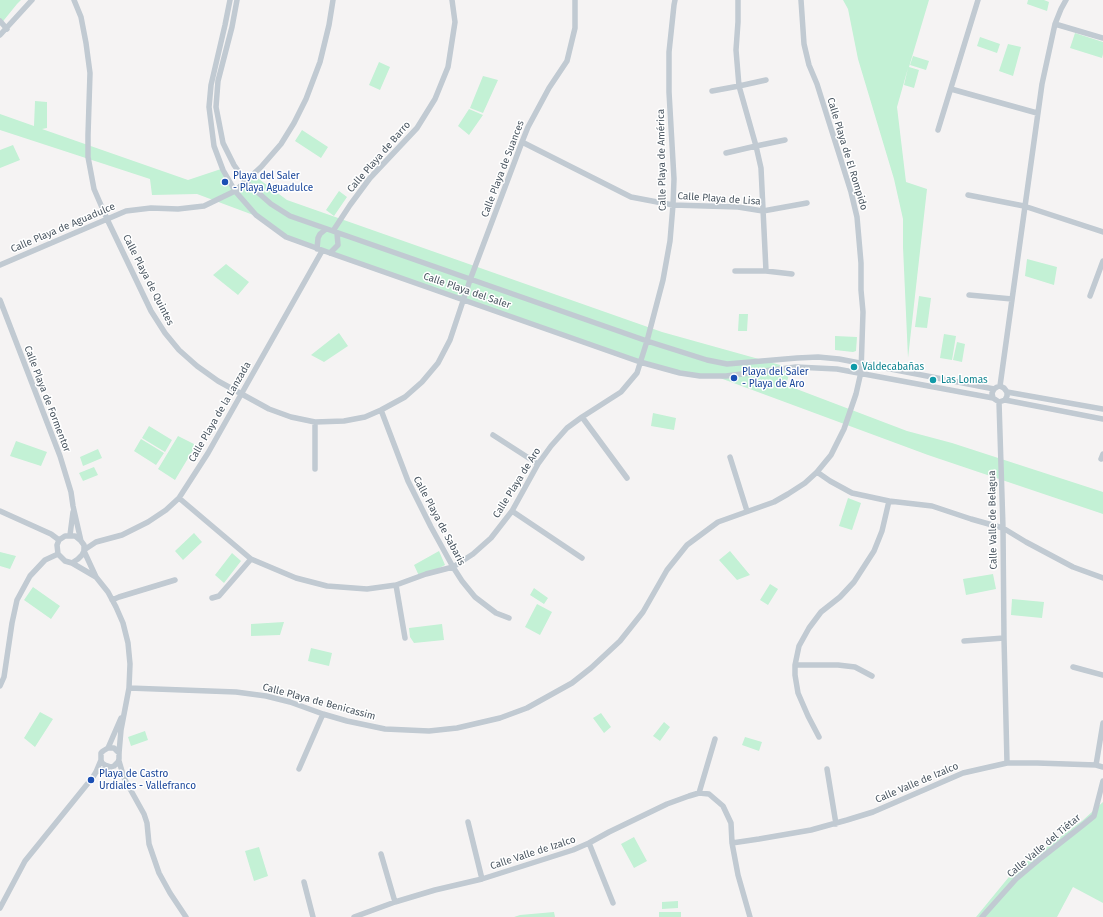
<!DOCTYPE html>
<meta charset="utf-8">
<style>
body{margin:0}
canvas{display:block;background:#f5f3f3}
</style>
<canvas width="1103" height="917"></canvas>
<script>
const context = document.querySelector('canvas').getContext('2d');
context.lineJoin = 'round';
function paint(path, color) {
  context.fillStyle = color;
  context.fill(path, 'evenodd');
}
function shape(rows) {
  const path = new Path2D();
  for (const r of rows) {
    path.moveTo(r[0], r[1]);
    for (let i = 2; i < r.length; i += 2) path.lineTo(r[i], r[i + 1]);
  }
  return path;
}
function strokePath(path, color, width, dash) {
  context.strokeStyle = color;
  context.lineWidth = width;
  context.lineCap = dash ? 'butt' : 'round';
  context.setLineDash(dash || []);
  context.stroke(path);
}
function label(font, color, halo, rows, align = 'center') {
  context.font = font + ' "Fira Sans",sans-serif';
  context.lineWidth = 3;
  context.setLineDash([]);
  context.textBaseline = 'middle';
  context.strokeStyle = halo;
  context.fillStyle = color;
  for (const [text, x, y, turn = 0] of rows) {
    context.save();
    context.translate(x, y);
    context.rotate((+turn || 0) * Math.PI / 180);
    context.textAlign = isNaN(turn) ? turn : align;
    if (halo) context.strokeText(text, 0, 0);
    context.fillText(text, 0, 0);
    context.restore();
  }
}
const green = shape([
 [0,0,21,0,17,4,0,25],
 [843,0,929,0,909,67,919,70,914,88,904,85,908,68,897,107,906,182,927,189,908,358,903,247,903,219,894,179,858,59,848,9],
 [1028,0,1044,0,1049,2,1047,11,1027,4],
 [1075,33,1103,42,1103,54,1102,58,1070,48],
 [980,37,1000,44,997,53,977,46],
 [1008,44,1021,47,1013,76,999,71],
 [913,56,929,61,926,70,910,65],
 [379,62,390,67,380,90,369,85],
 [483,76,498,80,483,113,470,108],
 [35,101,47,102,47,128,42,129,188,180,221,169,233,189,252,174,287,200,662,332,791,368,786,385,907,431,952,443,1103,492,1103,514,928,455,720,378,643,364,284,237,256,216,197,194,152,195,150,179,0,130,0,114,34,126],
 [469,109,483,115,469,135,458,126],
 [302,130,328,147,321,158,295,141],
 [13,145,20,160,0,168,0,150],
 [339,191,347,197,334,216,326,210],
 [1027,259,1057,267,1054,285,1025,276],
 [226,264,249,282,238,295,213,275],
 [919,296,931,298,927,328,915,327],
 [739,314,748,314,747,331,738,331],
 [339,333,348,346,324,362,311,355],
 [944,334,956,336,952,360,940,358],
 [835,336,857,337,856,351,853,352,835,350],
 [957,342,965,344,962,362,953,360],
 [653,413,676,418,674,430,651,426],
 [149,426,172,440,165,452,142,438],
 [178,436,196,445,175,480,158,469],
 [141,439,164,453,156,465,134,451],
 [16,441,47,452,41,466,10,456],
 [98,449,102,458,83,466,80,457],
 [94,467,98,475,83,481,79,473],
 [848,498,861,503,852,530,839,526],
 [194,533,202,542,183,560,175,551],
 [439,551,445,565,420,578,414,565],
 [730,551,750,575,737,580,719,560],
 [0,552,16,556,10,569,0,566],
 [232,553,241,561,224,583,215,575],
 [993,574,996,589,966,595,963,579],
 [770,584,778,589,768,605,760,600],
 [33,587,60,606,51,619,24,600],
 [534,588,548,598,544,604,530,595],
 [1012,599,1044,602,1042,618,1011,615],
 [537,604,552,612,540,635,525,627],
 [284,622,280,635,251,636,251,624],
 [442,624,444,640,414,643,410,637,409,628],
 [311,648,332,653,329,666,308,661],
 [40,712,53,719,35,747,24,738],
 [601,713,611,727,604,733,593,718],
 [664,722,670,727,660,741,653,736],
 [145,731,148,740,131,746,128,737],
 [745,737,762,742,759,751,742,745],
 [1103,802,1103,903,1073,887,1057,917,976,917,1013,872,1082,821],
 [634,837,647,861,634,868,621,844],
 [259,847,268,876,254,881,245,851],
 [678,901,678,908,662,909,662,902],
 [554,912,555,917,514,917,520,915],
 [659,912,681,912,681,917,659,917]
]);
const minor = shape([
 [74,0,81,17,86,43,90,73,88,135,88,157,94,189,107,219,151,311,165,333,179,350,197,366,218,381,269,409,291,417,315,422,344,421,365,417,381,410,405,397,422,382,438,363,450,340,470,280,522,142,528,127,549,88,567,61,575,28,575,0],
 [230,0,225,25,211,85,209,107,214,146,223,170,235,191,256,215,286,237,330,253,640,362,680,373,700,376,726,376,796,367,837,369,993,398,999,402,1005,400,1007,396,1007,392,1004,388,1000,386,997,387,994,389,992,393,993,398],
 [237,0,232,27,218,81,216,107,223,143,234,165,246,182,271,204,290,216,647,341,707,360,727,364,797,358,818,357,839,359,994,389],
 [738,0,738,22,736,50,739,86,756,146,761,168,766,271],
 [0,21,7,29],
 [1055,24,1103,38],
 [0,35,32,0],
 [951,89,1037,113],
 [712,91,739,86,766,80],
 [938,130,978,0],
 [522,142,631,197,673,205,738,207,763,211,807,203],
 [726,153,756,146,785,140],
 [968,195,1024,206,1103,232],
 [333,231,350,205,370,178,417,128,435,99,448,67,455,22,452,0],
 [317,249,318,238,320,234,326,229],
 [330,253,338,245,337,233],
 [0,265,126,211,151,208,178,209,204,206,235,191,261,167,281,144,294,123,306,99,320,62,329,25,333,0],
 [735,271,766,271,792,274],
 [969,295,1012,299],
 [1090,296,1103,261],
 [0,300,60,456,71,492,73,506,81,541,84,545,84,551,96,577,108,592,116,607,123,623,128,643,130,664,129,688,121,730,119,753,119,759,118,762,114,766,96,772],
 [1000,386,1042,84,1055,24,1061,9,1066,0],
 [1007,392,1103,409],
 [1005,400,1103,419],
 [999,402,1003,528,1004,638,1007,763],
 [381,410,408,481,431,527,453,567,462,581,475,597,496,613,509,618],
 [582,417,627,478],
 [493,435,538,464],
 [730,457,747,511],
 [1101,459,1103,454],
 [315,469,315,422],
 [817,472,830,481,852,493,889,501,932,506,971,519,1003,528,1026,542,1073,567,1103,578],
 [179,498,251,559,296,578,327,586,367,589,396,585,426,574,453,567,473,554,491,538,512,511,538,464,551,446,567,428,582,417,621,392,637,373,647,341,663,280,670,241,673,205,674,179,669,92,669,52,674,5,675,0],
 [0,511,51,534,59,540],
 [512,511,582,558],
 [70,535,73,512],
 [81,541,75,536,65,536,59,540,57,545,58,554,65,561,72,563,96,577],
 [84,550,96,542,122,535,148,522,166,510,179,498,208,453,322,251],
 [72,563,78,559,82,555,84,551],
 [396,585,405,638],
 [212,598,219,596,251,559],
 [112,600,119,597,175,580],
 [964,641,1004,638],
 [795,665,838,665,855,667,872,676],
 [1073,667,1103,675],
 [0,686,4,677,12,623,17,600,30,576,45,560,58,554],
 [129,688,236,692,266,696,290,702,323,714,347,721,385,729,429,731,457,728,500,718,527,708,572,683,591,668,620,641,643,612,667,570,687,545,718,522,774,502,788,494,805,483,817,472,831,455,844,429,856,394,861,372,863,312,861,290,861,263,857,217,851,192,817,84,809,65,804,44,801,0],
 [819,737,808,716,798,693,795,675,795,665,799,646,809,628,821,612,840,597,854,582,874,551,882,531,889,501],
 [108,748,121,718],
 [119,761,124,778,144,814,147,823,149,844,159,873,170,893,186,917],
 [1096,765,1103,723],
 [111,767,105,765,102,763,101,760,101,753,103,751,108,748,114,748,119,753],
 [299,769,323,714],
 [827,769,836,824],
 [699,793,715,739],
 [468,822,482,879],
 [589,843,613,903],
 [732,843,738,875,750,917],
 [381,854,395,902],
 [304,882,313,917],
 [0,908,25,861,93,777,96,772,101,760],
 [354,917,395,902,435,890,482,879,573,850,589,843,609,832,667,804,689,796,699,793,709,794,723,806,731,823,732,843,759,839,811,830,847,820,873,812,963,773,1007,763,1037,763,1096,765,1103,767],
 [982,917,1016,879,1041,858,1083,825,1094,816,1103,781]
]);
const markers = [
 [225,182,4,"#1a4fb4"],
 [854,367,4,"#0f9aa8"],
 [734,378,4,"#1a4fb4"],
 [933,380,4,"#0f9aa8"],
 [91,780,4,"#1a4fb4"]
];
const streetNames = [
 ["Calle Playa de El Rompido",847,154,73],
 ["Calle Playa de Barro",379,157,-49],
 ["Calle Playa de América",662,160,-91],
 ["Calle Playa de Suances",503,169,-69],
 ["Calle Playa de Lisa",719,199,4],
 ["Calle Playa de Aguadulce",63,228,-23],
 ["Calle Playa de Quintes",148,280,63],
 ["Calle Playa del Saler",467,291,19],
 ["Calle Playa de Formentor",47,399,69],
 ["Calle Playa de la Lanzada",220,412,-60],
 ["Calle Playa de Aro",517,483,-58],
 ["Calle Valle de Belagua",993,520,-91],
 ["Calle Playa de Sabaris",439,521,62],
 ["Calle Playa de Benicassim",319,702,15],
 ["Calle Valle de Izalco",917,783,-23],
 ["Calle Valle del Tiétar",1044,846,-40],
 ["Calle Valle de Izalco",533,853,-18]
];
const transitNames = [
 ["Playa del Saler",233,176],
 ["- Playa Aguadulce",233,188],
 ["Playa del Saler",742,372],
 ["- Playa de Aro",742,384],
 ["Playa de Castro",99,774],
 ["Urdiales - Vallefranco",99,786]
];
const cultureNames = [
 ["Valdecabañas",862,367],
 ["Las Lomas",941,380]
];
paint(green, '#c3f1d5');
strokePath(minor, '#c1cad2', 5.5);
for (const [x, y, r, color] of markers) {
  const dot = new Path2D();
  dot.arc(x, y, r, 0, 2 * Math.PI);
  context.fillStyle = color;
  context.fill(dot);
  strokePath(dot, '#fff', 1.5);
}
label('10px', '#4a5661', '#fff', streetNames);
label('10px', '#164399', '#fff', transitNames, 'left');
label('10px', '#0d838f', '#fff', cultureNames, 'left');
</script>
